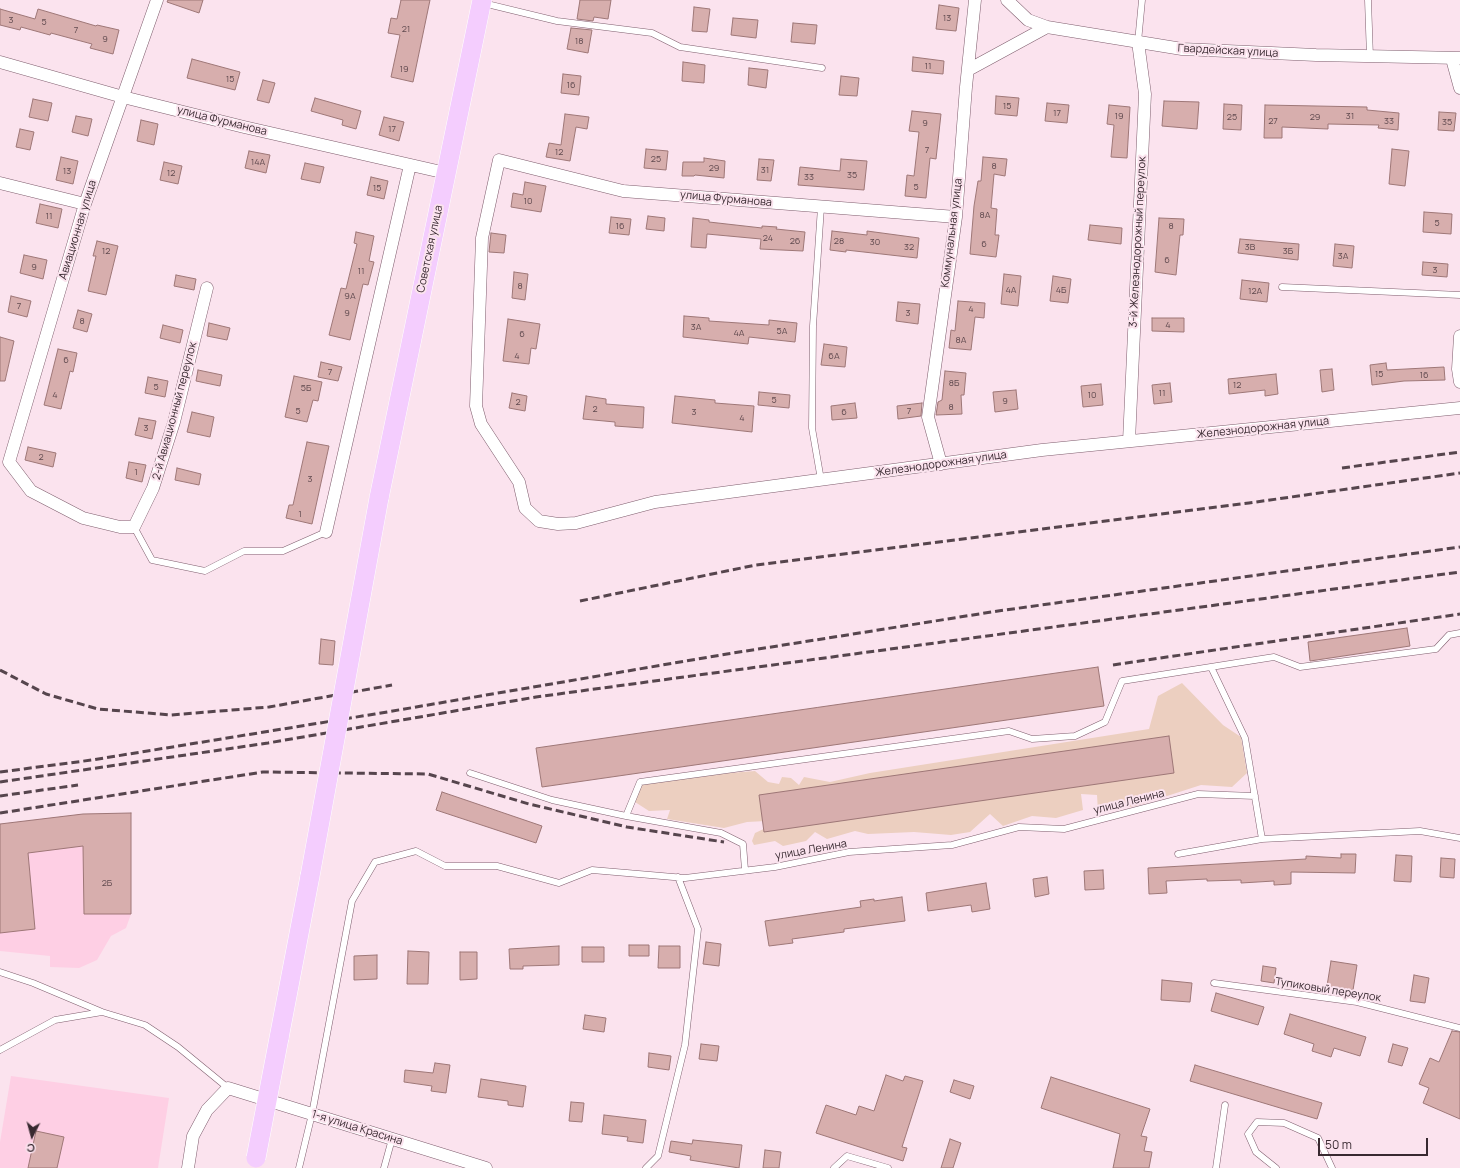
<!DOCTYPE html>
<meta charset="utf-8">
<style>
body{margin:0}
#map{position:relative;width:1460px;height:1168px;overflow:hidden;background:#fbe3ee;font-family:Manrope,sans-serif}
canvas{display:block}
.north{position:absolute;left:12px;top:1116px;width:40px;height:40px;-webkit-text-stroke:3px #fbe3ee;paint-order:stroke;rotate:186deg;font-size:11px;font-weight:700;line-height:16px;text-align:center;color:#382930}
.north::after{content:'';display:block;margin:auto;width:14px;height:18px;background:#382930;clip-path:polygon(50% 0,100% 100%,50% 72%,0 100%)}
.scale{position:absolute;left:1318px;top:1138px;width:110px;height:18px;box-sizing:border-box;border:2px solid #382930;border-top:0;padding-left:5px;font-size:12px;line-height:14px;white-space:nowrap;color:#382930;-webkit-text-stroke:3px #fbe3ee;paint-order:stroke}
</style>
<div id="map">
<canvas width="1460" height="1168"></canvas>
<div class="north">С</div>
<div class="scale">50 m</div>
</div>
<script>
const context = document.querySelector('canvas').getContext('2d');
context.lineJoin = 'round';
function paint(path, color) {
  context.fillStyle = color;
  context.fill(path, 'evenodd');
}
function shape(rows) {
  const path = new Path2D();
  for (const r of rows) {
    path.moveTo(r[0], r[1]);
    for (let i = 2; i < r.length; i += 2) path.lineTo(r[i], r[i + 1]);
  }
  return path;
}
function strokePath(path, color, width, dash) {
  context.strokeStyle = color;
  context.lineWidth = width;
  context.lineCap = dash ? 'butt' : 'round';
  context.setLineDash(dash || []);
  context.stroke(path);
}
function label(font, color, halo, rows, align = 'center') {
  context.font = font + ' Manrope,sans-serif';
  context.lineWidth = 4;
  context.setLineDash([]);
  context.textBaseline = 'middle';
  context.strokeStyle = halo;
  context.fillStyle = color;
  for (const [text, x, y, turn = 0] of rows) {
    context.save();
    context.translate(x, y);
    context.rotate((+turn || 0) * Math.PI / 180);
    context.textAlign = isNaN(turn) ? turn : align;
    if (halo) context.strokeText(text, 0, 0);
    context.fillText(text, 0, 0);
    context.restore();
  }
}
const built = shape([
 [131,813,131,914,126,928,111,936,97,960,79,968,50,967,50,956,0,951,0,824,83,814],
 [11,1076,169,1098,158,1168,0,1168,0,1142]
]);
const green = shape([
 [1182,683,1223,725,1241,737,1247,773,1232,787,1201,785,1136,806,1098,811,1097,795,1081,794,1083,810,1056,818,1032,816,1003,826,990,814,970,832,951,835,914,832,868,834,855,831,827,839,815,832,806,841,783,846,775,841,754,845,752,841,755,833,768,827,766,821,747,822,724,828,667,819,670,810,649,811,635,802,643,780,755,771,768,782,779,784,782,777,791,778,799,785,804,777,830,782,870,773,1149,729,1158,696]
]);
const building = shape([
 [168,0,203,0,199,13,167,2,168,0],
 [401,0,430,0,413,82,391,77,400,35,388,33,391,18,397,19,401,0],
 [580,0,611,0,608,19,594,17,593,21,577,19,580,0],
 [939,5,959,8,956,31,936,29,939,5],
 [694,7,710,9,707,32,692,31,694,7],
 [0,9,35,19,38,9,96,26,97,25,119,30,113,54,90,48,92,44,51,33,50,35,21,27,20,30,0,25,0,9],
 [733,18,758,20,756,38,731,35,733,18],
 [793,23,817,25,815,44,791,42,793,23],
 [571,28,592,30,588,53,567,49,571,28],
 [913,57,944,61,943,74,912,71,913,57],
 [192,59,240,72,235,90,187,78,192,59],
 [683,62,705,65,704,83,682,81,683,62],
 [749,68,768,70,766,88,748,85,749,68],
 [563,74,581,76,579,95,561,93,563,74],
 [841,76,859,78,857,96,839,95,841,76],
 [263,80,275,83,269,103,257,100,263,80],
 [996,96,1019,98,1017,116,995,114,996,96],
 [315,98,361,111,356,129,342,125,343,120,311,111,315,98],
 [33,99,52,103,48,121,29,117,33,99],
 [1164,101,1199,102,1197,129,1162,126,1164,101],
 [1047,103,1069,105,1067,123,1045,121,1047,103],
 [1224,104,1242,105,1241,130,1223,129,1224,104],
 [1109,105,1130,107,1127,158,1111,157,1114,125,1107,124,1109,105],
 [1265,105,1367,107,1367,110,1399,113,1398,130,1378,128,1379,125,1328,124,1328,129,1282,127,1282,138,1264,138,1265,105],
 [912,111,941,114,936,159,930,158,926,198,905,196,907,175,914,176,919,132,909,131,912,111],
 [1439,112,1456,113,1454,131,1438,130,1439,112],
 [565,114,589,117,587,129,576,127,570,161,546,157,549,143,561,145,565,114],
 [76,116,92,119,88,136,72,132,76,116],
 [384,117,404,122,399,141,379,135,384,117],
 [141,120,158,124,154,145,137,141,141,120],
 [20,129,34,132,30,150,16,147,20,129],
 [646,149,668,151,666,170,644,168,646,149],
 [1392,149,1409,151,1405,186,1389,184,1392,149],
 [249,151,270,155,266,173,245,168,249,151],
 [61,157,78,161,73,184,56,180,61,157],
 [983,157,1007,159,1005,176,994,174,991,208,997,209,995,235,999,235,996,257,970,254,974,206,978,181,981,181,983,157],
 [704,158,725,161,724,178,695,175,694,176,682,176,683,162,704,162,704,158],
 [759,159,774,160,771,181,757,180,759,159],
 [841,159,867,161,864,190,798,185,800,167,840,171,841,159],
 [164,162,182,166,178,184,160,180,164,162],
 [305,163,324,167,320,183,301,179,305,163],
 [371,177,388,181,384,199,367,195,371,177],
 [525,182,546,186,541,212,511,207,513,193,523,195,525,182],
 [40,204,62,209,58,228,36,223,40,204],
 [1424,212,1452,214,1451,234,1423,232,1424,212],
 [648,216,665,218,664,231,646,229,648,216],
 [611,217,631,219,629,235,609,233,611,217],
 [693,218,709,220,709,222,762,228,762,226,777,227,776,229,805,232,803,251,760,249,761,239,707,234,706,248,691,247,693,218],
 [1159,218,1184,219,1183,235,1180,235,1176,275,1155,272,1159,218],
 [1090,225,1122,228,1121,244,1088,240,1090,225],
 [832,231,867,235,867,231,919,238,917,258,846,250,846,252,830,250,832,231],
 [356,232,374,236,369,261,374,262,368,285,363,284,350,340,329,335,341,288,346,289,357,244,354,243,356,232],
 [491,233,506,235,504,253,489,252,491,233],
 [1240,239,1299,244,1298,260,1238,253,1240,239],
 [97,241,118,246,106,295,88,291,96,256,93,256,97,241],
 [1335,244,1354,246,1352,268,1333,266,1335,244],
 [24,255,47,260,43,279,20,273,24,255],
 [1423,262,1448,264,1447,277,1422,275,1423,262],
 [514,272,528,274,525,300,512,298,514,272],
 [1004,274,1021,276,1018,306,1001,304,1004,274],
 [176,275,196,279,194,290,174,286,176,275],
 [1053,276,1071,279,1068,303,1050,301,1053,276],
 [1242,280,1269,283,1267,302,1240,299,1242,280],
 [11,296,31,301,27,317,8,312,11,296],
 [958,301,985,303,984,318,975,317,971,350,949,348,951,330,955,331,958,301],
 [898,302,920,304,918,324,896,321,898,302],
 [78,310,92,314,87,332,73,328,78,310],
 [684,316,709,318,709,321,769,325,769,320,797,323,795,342,749,337,748,344,683,337,684,316],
 [1152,318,1184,318,1184,332,1152,331,1152,318],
 [508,319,540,324,536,349,531,348,529,364,503,361,508,319],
 [209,323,230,328,227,340,207,336,209,323],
 [163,325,183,330,180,343,160,338,163,325],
 [0,337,14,341,5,381,0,381,0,337],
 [824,344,847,347,845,367,821,365,824,344],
 [58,349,77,353,73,372,70,371,61,409,44,405,58,349],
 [321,362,342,367,338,381,318,377,321,362],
 [1386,363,1387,370,1444,367,1445,380,1404,381,1372,385,1370,365,1386,363],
 [1332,369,1334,390,1322,392,1320,370,1332,369],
 [198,370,222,375,220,386,196,381,198,370],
 [945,371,966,373,964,395,961,395,962,414,936,415,938,402,942,400,945,371],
 [1276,374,1278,394,1265,396,1265,390,1229,394,1228,379,1276,374],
 [294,376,322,382,318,401,313,400,307,422,285,417,294,376],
 [148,377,168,381,165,397,145,393,148,377],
 [1170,383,1172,402,1154,404,1152,385,1170,383],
 [1101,384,1103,405,1083,407,1081,386,1101,384],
 [1016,390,1018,409,995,412,993,392,1016,390],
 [759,392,790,395,789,408,758,405,759,392],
 [512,393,527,396,525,411,509,408,512,393],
 [586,396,606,399,606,404,644,407,643,428,615,426,615,422,583,419,586,396],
 [675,396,715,400,715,403,754,406,752,432,672,423,675,396],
 [855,403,857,418,832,420,831,406,855,403],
 [922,403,921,416,898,419,897,406,922,403],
 [192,412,214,417,210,437,187,432,192,412],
 [139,418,156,421,152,439,135,435,139,418],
 [307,442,329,446,312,524,286,518,289,505,293,505,307,442],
 [28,447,56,453,53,467,25,460,28,447],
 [129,462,146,465,142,482,126,478,129,462],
 [177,468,201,474,199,485,175,480,177,468],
 [1407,628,1410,646,1310,661,1308,642,1407,628],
 [321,639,335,641,333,665,319,664,321,639],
 [1098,667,1104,706,542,787,536,748,1098,667],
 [1169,736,1174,773,764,832,759,795,1169,736],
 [442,792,542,826,536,843,436,810,442,792],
 [131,813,131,914,84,914,83,846,28,853,35,929,0,933,0,824,83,814,131,813],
 [1341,854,1356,854,1355,873,1291,872,1291,884,1274,885,1274,881,1241,883,1241,880,1207,881,1207,879,1166,881,1167,893,1149,894,1148,868,1306,859,1306,856,1341,858,1341,854],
 [1396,855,1412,856,1411,882,1394,881,1396,855],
 [1441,858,1455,859,1454,878,1440,877,1441,858],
 [1103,870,1104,889,1085,890,1084,871,1103,870],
 [1047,877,1049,894,1035,897,1033,879,1047,877],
 [986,883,990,909,972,912,971,905,928,911,926,893,986,883],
 [902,897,905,921,844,929,844,932,792,939,793,943,769,946,765,921,861,907,860,901,874,899,874,901,902,897],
 [706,942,721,944,719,966,703,964,706,942],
 [629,945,649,945,649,956,629,956,629,945],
 [559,946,559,965,523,966,523,969,510,969,509,949,559,946],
 [659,946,680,946,680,968,658,968,659,946],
 [582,947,604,947,604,962,582,962,582,947],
 [408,951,429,952,428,984,407,984,408,951],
 [460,952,477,952,477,979,460,980,460,952],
 [377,955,377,979,354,980,354,956,377,955],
 [1331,961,1357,965,1353,990,1327,986,1331,961],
 [1263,966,1276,968,1274,983,1261,981,1263,966],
 [1414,975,1429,978,1425,1003,1410,1001,1414,975],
 [1162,980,1192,983,1190,1002,1161,1000,1162,980],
 [1216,993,1264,1007,1258,1025,1211,1011,1216,993],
 [1290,1014,1366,1037,1360,1056,1334,1048,1331,1057,1312,1051,1314,1044,1284,1034,1290,1014],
 [585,1015,606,1018,604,1032,583,1029,585,1015],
 [1452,1031,1460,1032,1460,1119,1423,1103,1429,1088,1419,1084,1430,1058,1439,1062,1452,1031],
 [701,1044,719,1046,717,1061,699,1059,701,1044],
 [1393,1044,1408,1048,1402,1066,1388,1062,1393,1044],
 [649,1053,671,1056,669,1070,648,1067,649,1053],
 [435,1063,450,1065,446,1093,431,1091,432,1086,404,1082,405,1070,433,1073,435,1063],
 [1195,1065,1322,1103,1317,1119,1190,1081,1195,1065],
 [886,1075,903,1081,905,1076,923,1081,902,1147,907,1148,903,1161,816,1133,826,1105,856,1115,859,1106,874,1111,886,1075],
 [1051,1077,1150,1109,1141,1136,1147,1137,1144,1151,1152,1152,1149,1168,1113,1168,1120,1134,1041,1108,1051,1077],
 [481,1079,526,1086,523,1107,508,1105,508,1101,478,1097,481,1079],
 [954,1080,974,1086,970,1099,950,1092,954,1080],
 [571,1102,584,1103,582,1122,569,1121,571,1102],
 [604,1115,646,1120,643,1143,627,1141,628,1137,602,1134,604,1115],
 [36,1131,64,1137,57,1168,28,1168,36,1131],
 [950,1139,961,1143,953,1168,941,1168,950,1139],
 [693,1140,742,1145,739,1168,690,1160,691,1156,669,1152,671,1141,692,1144,693,1140],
 [765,1150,781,1152,779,1168,763,1168,765,1150]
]);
const service = shape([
 [1368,0,1370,57],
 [483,3,557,21,652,33,680,47,822,68],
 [1138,42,1142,0],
 [821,207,813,326,812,428,821,480],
 [1282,287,1460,295],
 [134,527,152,560,205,571,244,551,283,551,326,532],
 [1211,667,1245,738,1262,839],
 [470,773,552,800,626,816,721,833,743,844,745,870],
 [626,816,640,782,1009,731,1032,739,1075,736,1105,722,1122,681,1274,657,1300,667,1436,649,1449,635,1460,633],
 [1178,854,1262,839,1420,831,1460,838],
 [0,972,33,983,102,1012],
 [1214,983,1357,1002,1460,1028],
 [0,1050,55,1020,102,1012,145,1025,178,1047,228,1088],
 [299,1168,312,1114,352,901,375,862,416,851,445,866,497,866,559,883,592,870,685,878,775,867,849,852,952,845,1019,827,1064,829,1198,794,1255,796],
 [384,1168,392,1139],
 [646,1168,658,1156,685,1045,698,929,678,877],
 [834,1168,847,1156,888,1168],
 [1216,1168,1225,1105],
 [1276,1168,1256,1152,1248,1134,1257,1122,1284,1123,1318,1138,1332,1168]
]);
const minor = shape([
 [157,0,85,204,9,462,31,491,83,518,120,527,134,527,153,488,174,422,207,288],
 [1007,0,1028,20,1047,27,1182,49,1316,55,1460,58],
 [1452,59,1460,88],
 [0,62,123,97,244,127,446,173],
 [968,70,1047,27],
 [0,183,85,204],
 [956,217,623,191,499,160,482,238,476,406,481,424,519,482,525,508,539,521,558,524,576,523,655,502,1042,450,1460,408],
 [1460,336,1458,369,1460,382],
 [1129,441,1145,94,1138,42],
 [941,464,928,417,956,217,966,87,975,0],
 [326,532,410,165],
 [188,1168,193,1136,207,1110,228,1088,486,1168]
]);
const primary = shape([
 [379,498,482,0],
 [279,1038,310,876]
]);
const rail = shape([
 [1342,468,1460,452],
 [580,601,756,565,1249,503,1460,473],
 [1113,665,1460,614],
 [0,670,46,694,98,709,171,715,269,707,392,685],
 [0,772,92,760,375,714,727,654,998,611,1460,547],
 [0,782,268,743,536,697,1460,572],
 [0,796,78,785],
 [0,813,263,772,428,774,529,804,627,827,724,842]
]);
const primaryBridge = shape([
 [310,876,379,498],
 [256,1158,279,1038]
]);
const numberNames = [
 ["13",947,18],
 ["3",11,20],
 ["5",44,22],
 ["21",406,29],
 ["7",76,30],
 ["9",105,39],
 ["18",579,41],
 ["11",928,66],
 ["19",404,69],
 ["15",230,79],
 ["16",571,85],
 ["15",1007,106],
 ["17",1057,113],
 ["19",1119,116],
 ["31",1350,116],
 ["25",1232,117],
 ["29",1315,117],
 ["27",1273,121],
 ["33",1389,121],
 ["35",1447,122],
 ["9",925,123],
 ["17",392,129],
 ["7",927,150],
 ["12",559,152],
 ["25",656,159],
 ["14А",258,162],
 ["8",994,166],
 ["29",714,168],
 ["31",765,170],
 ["13",67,171],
 ["12",171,173],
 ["35",852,175],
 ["33",809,177],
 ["5",916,187],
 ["15",377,188],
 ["10",528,201],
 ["8А",985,215],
 ["11",49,216],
 ["5",1437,223],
 ["16",620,226],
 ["8",1171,226],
 ["24",768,238],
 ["26",795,241],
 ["28",839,241],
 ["30",875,242],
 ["6",984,244],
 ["32",909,247],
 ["3В",1250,247],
 ["12",106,251],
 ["3Б",1288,251],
 ["3А",1343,256],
 ["6",1167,260],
 ["9",34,267],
 ["3",1435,270],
 ["11",361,271],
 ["8",520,286],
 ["4А",1011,290],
 ["4Б",1061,290],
 ["12А",1255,291],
 ["9А",350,296],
 ["7",19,306],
 ["4",971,309],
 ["9",347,313],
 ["3",908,313],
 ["8",82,321],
 ["4",1168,325],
 ["3А",696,327],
 ["5А",782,331],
 ["4А",739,333],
 ["6",522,334],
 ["8А",961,340],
 ["4",517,356],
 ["6А",834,356],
 ["6",66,360],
 ["7",330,372],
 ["15",1379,374],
 ["16",1424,375],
 ["8Б",954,383],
 ["12",1237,385],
 ["5",156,387],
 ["5Б",306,388],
 ["11",1162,393],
 ["4",55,395],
 ["10",1092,395],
 ["5",774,400],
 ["9",1005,401],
 ["2",518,402],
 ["8",951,407],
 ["2",595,409],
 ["5",298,411],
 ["7",909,411],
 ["3",694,412],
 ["6",844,412],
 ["4",742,418],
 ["3",146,428],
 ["2",41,457],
 ["1",136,472],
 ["3",310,479],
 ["1",300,514],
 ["2Б",107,883]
];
const streetNames = [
 ["Гвардейская улица",1228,51,3],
 ["улица Фурманова",222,121,14],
 ["улица Фурманова",726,199,5],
 ["Авиационная улица",78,230,-73],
 ["Коммунальная улица",952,233,-83],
 ["3-й Железнодорожный переулок",1138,242,-87],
 ["Советская улица",430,249,-78],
 ["2-й Авиационный переулок",175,411,-75],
 ["Железнодорожная улица",1263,428,-6],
 ["Железнодорожная улица",941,464,-8],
 ["улица Ленина",1129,802,-14],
 ["улица Ленина",811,850,-10],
 ["Тупиковый переулок",1328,990,9],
 ["1-я улица Красина",357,1128,17]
];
paint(built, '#fecfe4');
paint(green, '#eccfc0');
paint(building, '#d7aead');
strokePath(building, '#9e7777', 1);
strokePath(service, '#7f5e6e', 7);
strokePath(minor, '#7f5e6e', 13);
strokePath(primary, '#fff', 20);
strokePath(service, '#fff', 6);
strokePath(minor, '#fff', 12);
strokePath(primary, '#f4cdfe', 19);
strokePath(rail, '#56454d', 3, [8, 4]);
strokePath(primaryBridge, '#fff', 20, []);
strokePath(primaryBridge, '#f4cdfe', 19);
label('9px', '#604a4f', null, numberNames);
label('11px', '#382930', '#fbe3ee', streetNames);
</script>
